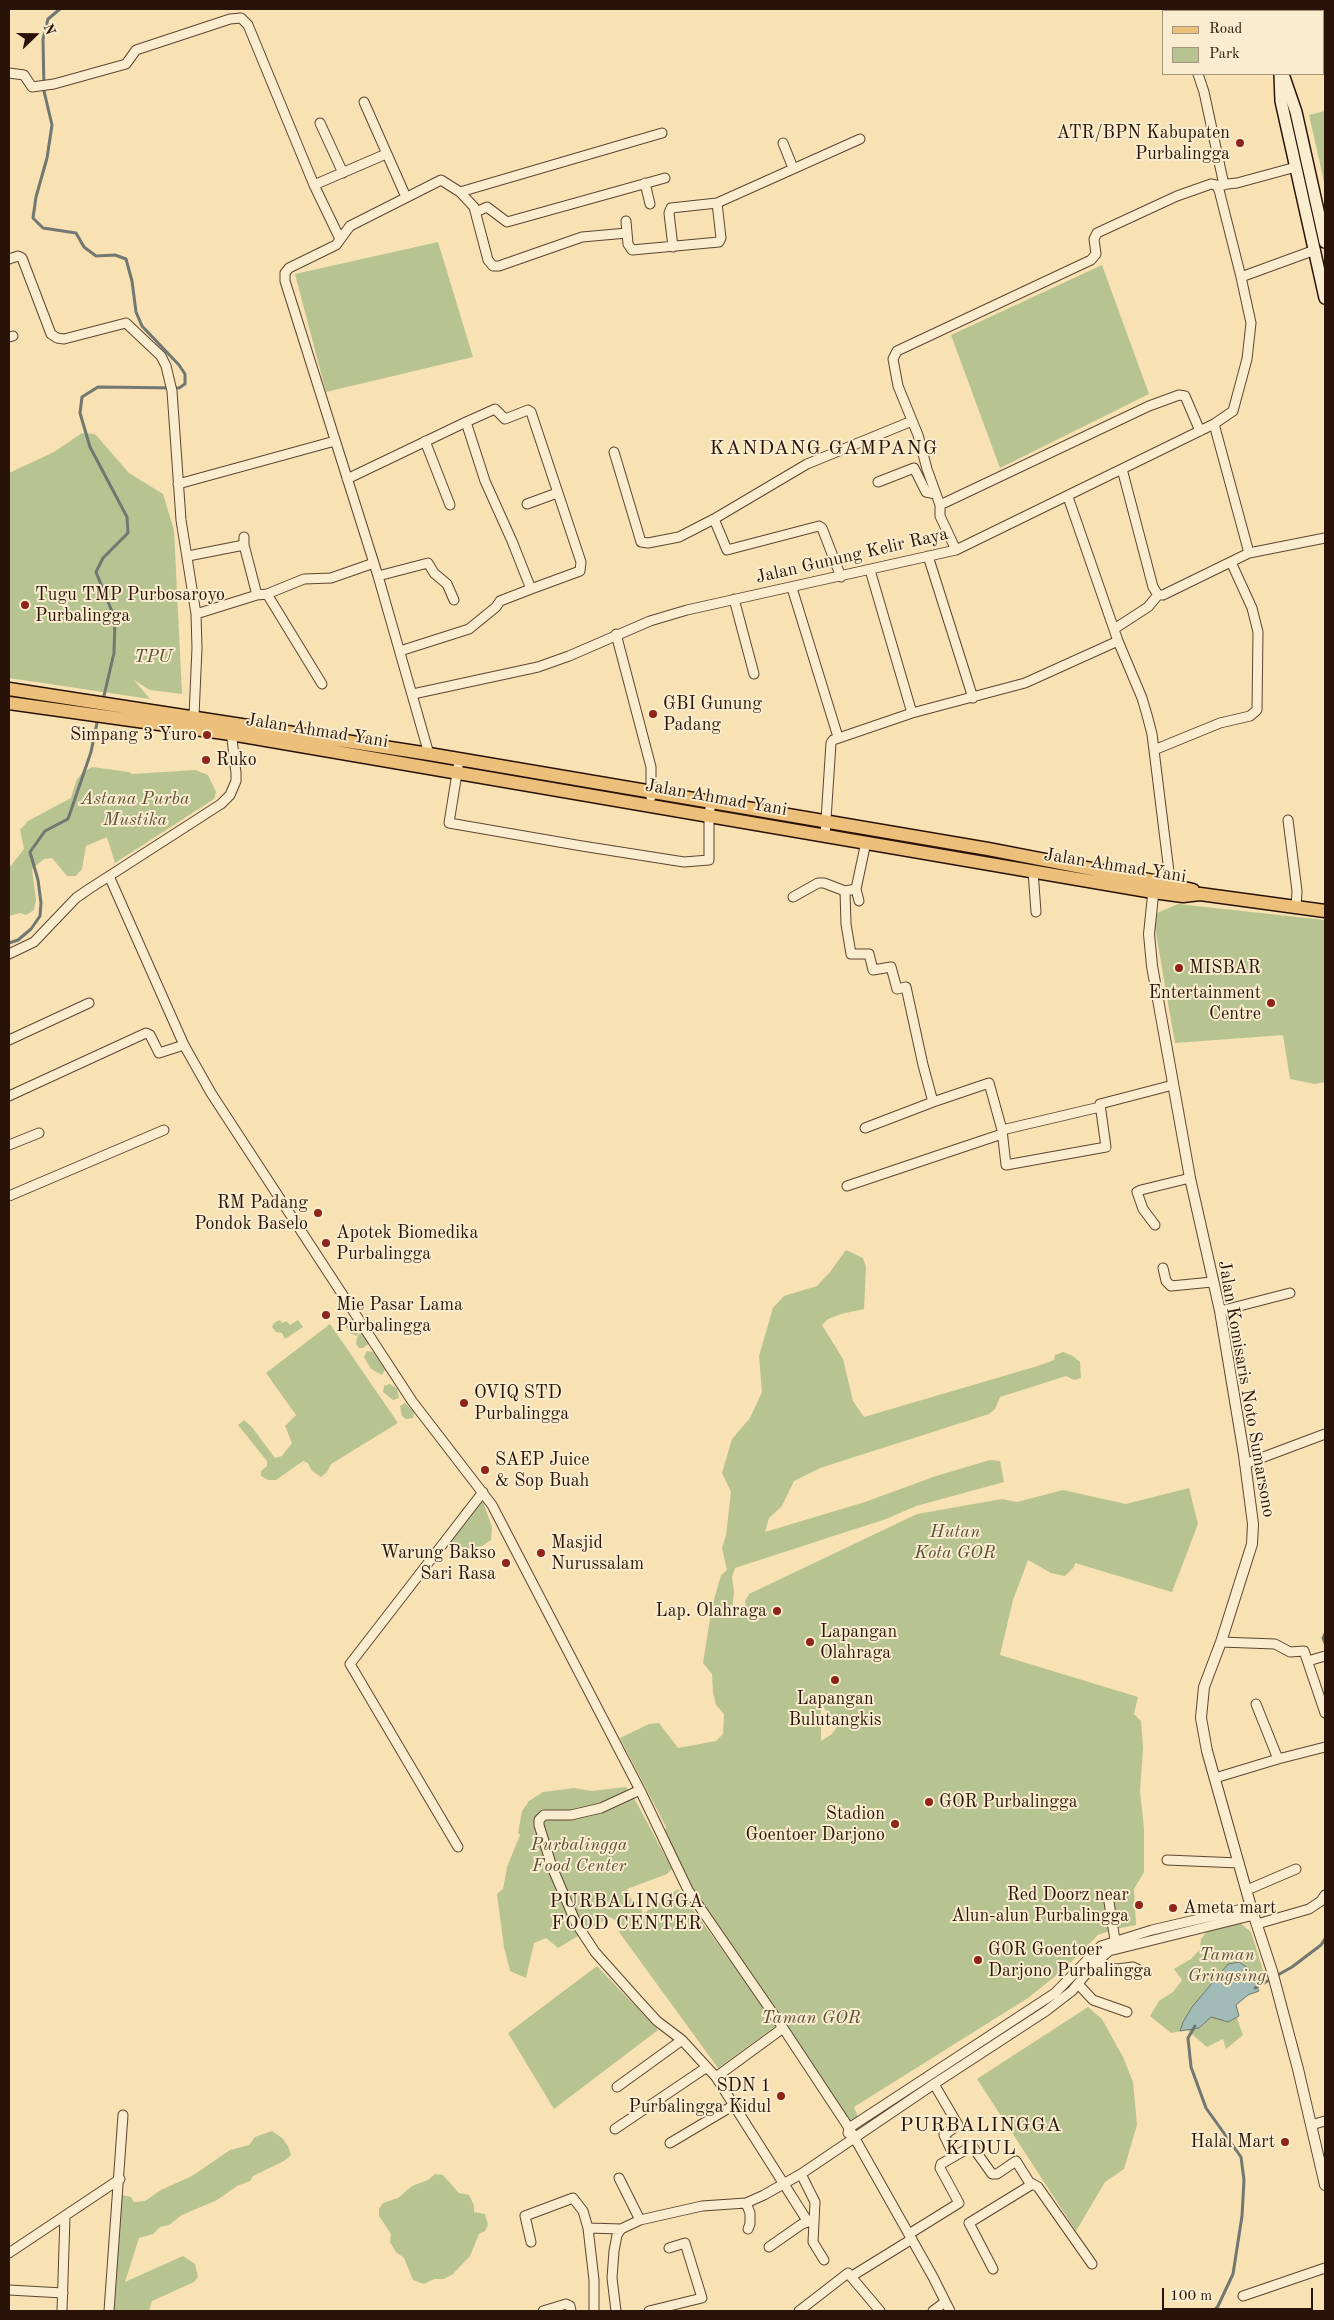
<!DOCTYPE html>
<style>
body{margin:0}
#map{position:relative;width:1334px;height:2320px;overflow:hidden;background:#f8e1b3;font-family:"Old Standard TT",serif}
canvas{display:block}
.frame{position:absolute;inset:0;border:10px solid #291207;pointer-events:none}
.legend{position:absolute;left:1162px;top:10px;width:162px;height:65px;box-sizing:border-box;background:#faecce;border:1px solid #a6957e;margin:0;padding:6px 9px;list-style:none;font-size:15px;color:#291207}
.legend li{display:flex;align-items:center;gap:10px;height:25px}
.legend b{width:25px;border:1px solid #a6957e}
.north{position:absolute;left:10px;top:10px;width:50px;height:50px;-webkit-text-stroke:4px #faecce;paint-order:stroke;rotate:68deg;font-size:14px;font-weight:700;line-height:20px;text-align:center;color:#291207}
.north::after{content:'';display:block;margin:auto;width:18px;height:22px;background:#291207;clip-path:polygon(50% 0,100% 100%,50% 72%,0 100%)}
.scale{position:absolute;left:1162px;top:2288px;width:151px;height:22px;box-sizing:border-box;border:2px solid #291207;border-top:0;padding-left:6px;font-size:15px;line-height:18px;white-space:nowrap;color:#291207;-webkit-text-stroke:4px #faecce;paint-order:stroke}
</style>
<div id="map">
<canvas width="1334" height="2320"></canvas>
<div class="frame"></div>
<ul class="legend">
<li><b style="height:6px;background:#ecc07a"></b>Road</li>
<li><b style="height:14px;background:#b7c491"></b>Park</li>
</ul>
<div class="north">N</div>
<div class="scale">100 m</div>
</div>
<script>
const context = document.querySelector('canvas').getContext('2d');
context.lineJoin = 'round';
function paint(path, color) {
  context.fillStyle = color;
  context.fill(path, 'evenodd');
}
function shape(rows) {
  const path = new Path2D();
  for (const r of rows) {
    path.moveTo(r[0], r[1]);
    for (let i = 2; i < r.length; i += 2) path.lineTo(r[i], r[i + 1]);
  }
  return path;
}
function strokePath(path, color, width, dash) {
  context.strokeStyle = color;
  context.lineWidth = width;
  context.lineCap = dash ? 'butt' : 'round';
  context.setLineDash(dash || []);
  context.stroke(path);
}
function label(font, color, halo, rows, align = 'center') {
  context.font = font + ' "Old Standard TT",serif';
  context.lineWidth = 4;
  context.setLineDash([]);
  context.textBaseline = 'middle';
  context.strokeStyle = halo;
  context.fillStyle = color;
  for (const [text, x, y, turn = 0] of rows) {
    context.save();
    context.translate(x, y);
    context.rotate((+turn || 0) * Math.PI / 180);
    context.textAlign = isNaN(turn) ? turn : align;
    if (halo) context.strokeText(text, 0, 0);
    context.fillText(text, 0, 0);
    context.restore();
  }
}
const green = shape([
 [1325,111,1325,186,1309,115],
 [438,242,473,357,326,392,295,274],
 [1102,265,1149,394,1000,468,951,335],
 [82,433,95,434,129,473,163,494,174,530,182,694,150,690,134,680,150,699,9,678,9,473,54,452],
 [92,767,129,772,132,774,195,770,208,775,216,792,214,799,115,863,107,837,86,846,82,869,76,876,67,876,52,858,44,859,32,869,36,900,34,910,26,915,20,913,9,916,9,868,24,849,20,830,28,821,71,798,76,781,82,773],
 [1178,904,1325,920,1325,1082,1315,1084,1290,1079,1283,1035,1175,1043,1154,922,1157,913],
 [846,1250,863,1258,866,1267,864,1309,841,1314,828,1319,822,1325,843,1359,853,1401,864,1417,1041,1365,1054,1360,1055,1355,1063,1352,1073,1356,1080,1362,1081,1378,1074,1380,1066,1376,1000,1397,995,1409,989,1414,820,1468,794,1481,782,1506,769,1518,765,1532,865,1502,936,1476,990,1460,1000,1461,1004,1482,916,1506,886,1519,735,1568,732,1577,734,1592,732,1610,747,1614,745,1601,749,1594,917,1514,1002,1499,1017,1502,1063,1490,1126,1504,1189,1488,1198,1524,1172,1592,1075,1563,1074,1567,1065,1576,1051,1573,1028,1560,1013,1600,1000,1655,1138,1697,1134,1714,1141,1721,1143,1748,1140,1791,1144,1828,1144,1872,1134,1889,1136,1925,1115,1929,1098,1935,1063,1970,1028,1998,854,2107,859,2119,853,2126,697,1901,664,1835,666,1827,620,1738,649,1724,659,1723,678,1748,716,1741,723,1734,724,1714,716,1705,713,1692,712,1674,703,1663,712,1607,721,1575,727,1570,722,1548,726,1535,731,1492,722,1473,732,1439,750,1418,762,1392,759,1356,773,1308,784,1296,817,1286,830,1272],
 [821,1703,837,1727,832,1734,821,1741],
 [350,1319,360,1327,357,1336,350,1333,346,1327,346,1321],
 [280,1320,282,1323,286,1321,290,1325,298,1320,303,1327,285,1339,282,1333,276,1332,272,1327,274,1323],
 [330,1324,398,1423,331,1464,327,1472,321,1477,312,1471,308,1463,303,1461,276,1480,268,1480,261,1476,261,1471,267,1466,267,1461,238,1425,244,1420,251,1426,275,1458,282,1456,292,1443,285,1426,296,1415,266,1373],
 [366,1332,371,1342,363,1348,359,1348,356,1344,357,1338,359,1334],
 [367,1351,373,1352,385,1369,382,1375,371,1369,364,1357],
 [390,1384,397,1389,399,1398,393,1400,383,1392,384,1386],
 [405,1403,414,1412,413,1418,406,1419,402,1416,400,1406],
 [483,1502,492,1527,491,1540,482,1546,468,1548,446,1545,439,1541,464,1507],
 [626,1787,628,1790,626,1793,630,1801,633,1796,672,1869,667,1874,627,1889,630,1898,640,1904,643,1914,678,1889,777,2025,718,2068,619,1932,625,1927,610,1917,558,1948,546,1938,534,1943,526,1978,510,1971,504,1947,497,1894,503,1889,507,1867,520,1835,518,1833,522,1811,529,1801,543,1792,574,1788,592,1791],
 [1240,1923,1251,1932,1267,1983,1248,1989,1233,2007,1243,2035,1226,2049,1223,2039,1207,2047,1187,2030,1171,2033,1150,2016,1159,2001,1173,1992,1182,1980,1174,1969,1191,1959,1200,1949,1201,1939,1207,1931],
 [597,1966,658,2030,554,2109,508,2033],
 [1088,2007,1102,2019,1123,2057,1133,2082,1137,2125,1124,2169,1105,2182,1076,2231,977,2079],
 [272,2131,282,2138,288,2146,291,2155,284,2161,253,2176,250,2181,237,2186,217,2200,182,2215,169,2225,160,2227,153,2234,139,2238,125,2282,183,2256,195,2264,198,2277,194,2282,152,2301,149,2311,112,2311,114,2198,122,2195,131,2197,134,2202,145,2201,161,2190,192,2176,230,2150,249,2145,255,2137],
 [435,2174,443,2175,459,2193,469,2195,474,2205,474,2212,485,2214,488,2225,485,2231,479,2234,470,2256,453,2274,444,2279,434,2279,424,2284,413,2280,404,2258,396,2252,390,2242,391,2234,379,2216,379,2209,383,2203,398,2198,412,2186,428,2180]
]);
const water = shape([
 [1239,1962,1248,1968,1259,1991,1248,1995,1236,2005,1239,2016,1228,2022,1211,2017,1199,2028,1180,2031,1183,2022,1192,2007,1228,1964,1239,1962]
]);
const stream = shape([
 [60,9,48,19,43,39,44,91,52,125,47,158,36,197,33,218,43,228,76,233,84,247,96,256,115,255,126,259,132,281,136,312,142,326,179,365,185,374,185,384,179,388,98,387,82,397,80,413,90,447,127,517,128,533,103,558,96,572,115,619,114,653,103,700],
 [9,943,18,940,31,929,40,916,41,903,38,880,30,852,45,831,68,819,91,752,98,718],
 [1325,1634,1323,1638,1325,1643],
 [1276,1976,1292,1967,1321,1945,1325,1939],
 [1255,1988,1271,1979],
 [1195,2026,1188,2038,1191,2067,1206,2108,1241,2157,1244,2180,1242,2216,1233,2274,1218,2306,1214,2311]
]);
const minor = shape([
 [1233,9,1233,11],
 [9,73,24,75,32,87,54,84,126,64,136,50,230,19,241,18,248,25,314,185,340,239],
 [1198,74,1204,92,1224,185],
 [364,102,406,197],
 [320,123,343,173],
 [783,143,793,168],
 [645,183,650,204],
 [314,185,386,154],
 [1219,185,1237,183,1296,167],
 [460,192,662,133],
 [476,212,487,207,507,222,665,178],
 [626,221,628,244,632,250,719,242,721,238,717,203,860,139],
 [673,247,669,213,671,208,717,203],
 [9,259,18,256,22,258,51,334,57,338,64,339,126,323,161,356,166,366,172,391,181,520,196,614,197,648,194,716],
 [9,337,13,336],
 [1214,424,1249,553],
 [425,441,450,505],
 [614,452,641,542,648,543,679,537,714,519],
 [1122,469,1153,587,1158,595,1163,595,1249,553,1325,538],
 [347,479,466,422,495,409,505,419,528,410,531,412,581,562,580,571,531,589,512,541,485,481,466,422],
 [878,482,914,468,926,492,936,494],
 [178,484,335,441],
 [1068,497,1118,641,1142,698,1147,715,1152,734,1171,888],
 [527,504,557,493],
 [940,505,927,469,918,435,898,386,893,359,897,351,1091,260,1096,254,1094,239,1097,233,1177,196,1211,184,1216,185,1219,190,1241,277,1315,250],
 [244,537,244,545,257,595,267,594],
 [956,550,940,516,940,505,1149,406,1179,395,1185,396,1200,431],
 [188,556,244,545],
 [928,556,973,698],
 [870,570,912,713],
 [378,576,428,563,434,573,447,584,454,600],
 [841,577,822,528,819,526,727,550,714,519,807,464,912,421],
 [792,588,838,737],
 [734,599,754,674],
 [196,614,257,595],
 [1114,629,1148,607,1158,595],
 [616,634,651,767,651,797],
 [400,651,469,629,496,607,500,601,531,589],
 [322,684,267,594,304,579,331,578,374,563],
 [413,694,538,667,569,656,650,621,687,610,956,550,1214,424,1233,411,1247,359,1251,323,1241,277],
 [1154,750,1220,723,1250,716,1257,710,1258,632,1252,608,1231,562],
 [429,754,378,576,285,281,285,273,289,268,336,245,350,226,441,180,460,192,474,207,488,260,493,266,499,266,582,237,627,233],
 [458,767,449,823,582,846,684,862,709,860,709,815,711,802],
 [1288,820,1297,891,1296,907],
 [825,835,831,743,833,740,912,713,1025,683,1118,641],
 [1033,871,1036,912],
 [109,876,184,1045,211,1093,412,1401,492,1505,640,1790,688,1890,783,2028,849,2128,933,2277,950,2311],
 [856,889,845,891,846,924,851,954,869,954,873,970,891,967,897,989,906,987,923,1065,933,1102,989,1083,1002,1130,1006,1165,1106,1147,1100,1104,1173,1085],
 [793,897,818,883,824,883,845,891],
 [859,901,856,889,866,842],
 [9,954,34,942,76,898,89,889,221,804,230,795,236,781,236,773,231,730],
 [9,1040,89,1003],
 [9,1096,146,1033,150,1035,159,1053,184,1045],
 [865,1128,933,1102],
 [1002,1130,1100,1107],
 [9,1145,39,1133],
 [847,1186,1002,1134],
 [9,1196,164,1130],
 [1155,1225,1143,1209,1137,1192,1141,1190,1190,1178],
 [1163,1268,1166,1281,1171,1286,1212,1282],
 [1220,1311,1290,1293],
 [1245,1464,1325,1434],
 [1221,1642,1275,1644,1290,1652,1304,1651,1325,1713],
 [1308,1661,1325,1656],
 [1256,1704,1278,1759],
 [1215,1778,1278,1759,1325,1747],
 [640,1790,601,1808,571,1815,544,1815,539,1820,539,1825,552,1867,576,1923,595,1952,636,1998,657,2021,682,2040],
 [458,1847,350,1664,483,1492],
 [1167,1860,1239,1863],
 [1247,1890,1296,1869],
 [1109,1902,1115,1940],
 [1257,1924,1309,1909,1321,1901,1325,1895],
 [1094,1964,1117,1969,1133,1967,1139,1970],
 [1078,1984,1093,2000,1127,2012],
 [783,2028,716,2077,808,2222],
 [934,2084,958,2125,944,2135,954,2156],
 [617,2087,682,2040,716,2077],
 [1311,2125,1325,2121],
 [615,2129,707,2067],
 [848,2133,849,2128,1055,1993,1101,1946,1152,1930,1251,1907],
 [670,2143,734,2105],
 [801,2174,815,2202,813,2242,824,2260],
 [619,2178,640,2220],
 [1031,2183,1038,2187,1092,2264],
 [746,2203,750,2213,750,2224,748,2229],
 [588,2228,621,2229],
 [909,2234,959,2203,940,2168,941,2164,972,2146,992,2174,997,2174,1016,2161,1031,2185,969,2223,993,2269],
 [531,2242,525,2216,573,2198,583,2211,588,2228,594,2280,594,2311],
 [769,2247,802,2224,811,2221],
 [9,2253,120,2179],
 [852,2276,912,2239],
 [9,2290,63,2293],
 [1243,2296,1325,2268],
 [62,2311,65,2216],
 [109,2311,123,2115],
 [543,2311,566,2304,570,2306,571,2311],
 [616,2311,612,2278,614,2251,617,2235,621,2229,640,2220,702,2206,746,2203,764,2195,801,2174,934,2084,1046,2011,1072,1991,1094,1964,1109,1951,1254,1915],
 [649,2311,702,2298,685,2243,669,2248],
 [799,2311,848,2273,880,2311],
 [933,2311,945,2302]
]);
const tertiary = shape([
 [1154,886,1149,934,1152,966,1190,1178,1220,1311,1244,1455,1253,1524,1252,1544,1221,1642,1204,1687,1201,1718,1207,1751,1251,1907,1272,1971,1298,2069,1325,2185]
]);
const secondary = shape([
 [1265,9,1266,11],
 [1280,74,1281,101,1325,298],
 [1283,74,1296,112,1325,242]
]);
const primary = shape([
 [9,689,429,754,988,849,1154,881,1193,890],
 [9,703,231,734,1153,892,1183,896,1200,894,1325,911]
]);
const markers = [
 [1240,143,5,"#8f2418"],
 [25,605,5,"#8f2418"],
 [653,714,5,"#8f2418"],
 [207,735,5,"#8f2418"],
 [206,760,5,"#8f2418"],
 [1179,968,5,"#8f2418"],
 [1271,1003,5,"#8f2418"],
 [318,1213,5,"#8f2418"],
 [326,1243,5,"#8f2418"],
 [326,1315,5,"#8f2418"],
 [464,1403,5,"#8f2418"],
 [485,1470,5,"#8f2418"],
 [541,1553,5,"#8f2418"],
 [506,1563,5,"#8f2418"],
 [777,1611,5,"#8f2418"],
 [810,1642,5,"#8f2418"],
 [835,1680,5,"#8f2418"],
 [929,1802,5,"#8f2418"],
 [895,1824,5,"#8f2418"],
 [1139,1905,5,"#8f2418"],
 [1173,1908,5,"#8f2418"],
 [978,1960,5,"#8f2418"],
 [781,2096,5,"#8f2418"],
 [1285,2142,5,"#8f2418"]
];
const poiNames = [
 ["ATR/BPN Kabupaten",1230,133,"right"],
 ["Purbalingga",1230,154,"right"],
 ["Tugu TMP Purbosaroyo",35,595],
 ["Purbalingga",35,616],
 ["GBI Gunung",663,704],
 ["Padang",663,725],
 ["Simpang 3 Yuro",197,735,"right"],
 ["Ruko",216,760],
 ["MISBAR",1189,968],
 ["Entertainment",1261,993,"right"],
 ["Centre",1261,1014,"right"],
 ["RM Padang",308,1203,"right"],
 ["Pondok Baselo",308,1224,"right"],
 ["Apotek Biomedika",336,1233],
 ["Purbalingga",336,1254],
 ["Mie Pasar Lama",336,1305],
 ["Purbalingga",336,1326],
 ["OVIQ STD",474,1393],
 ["Purbalingga",474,1414],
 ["SAEP Juice",495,1460],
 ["& Sop Buah",495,1481],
 ["Masjid",551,1543],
 ["Nurussalam",551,1564],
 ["Warung Bakso",496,1553,"right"],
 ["Sari Rasa",496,1574,"right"],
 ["Lap. Olahraga",767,1611,"right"],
 ["Lapangan",820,1632],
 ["Olahraga",820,1653],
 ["Lapangan",835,1699,"center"],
 ["Bulutangkis",835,1720,"center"],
 ["GOR Purbalingga",939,1802],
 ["Stadion",885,1814,"right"],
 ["Goentoer Darjono",885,1835,"right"],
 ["Red Doorz near",1129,1895,"right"],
 ["Alun-alun Purbalingga",1129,1916,"right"],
 ["Ameta mart",1183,1908],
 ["GOR Goentoer",988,1950],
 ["Darjono Purbalingga",988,1971],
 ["SDN 1",771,2086,"right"],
 ["Purbalingga Kidul",771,2107,"right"],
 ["Halal Mart",1275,2142,"right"]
];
const streetNames = [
 ["Jalan Gunung Kelir Raya",852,556,-13],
 ["Jalan Ahmad Yani",317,731,9],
 ["Jalan Ahmad Yani",716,798,10],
 ["Jalan Ahmad Yani",1115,866,9],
 ["Jalan Komisaris Noto Sumarsono",1246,1389,80]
];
const parkNames = [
 ["TPU",153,657],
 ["Astana Purba",135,799],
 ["Mustika",135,820],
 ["Hutan",955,1532],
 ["Kota GOR",955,1553],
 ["Purbalingga",579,1845],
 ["Food Center",579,1866],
 ["Taman",1227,1955],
 ["Gringsing",1227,1976],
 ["Taman GOR",811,2018]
];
const neighbourhoodNames = [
 ["PURBALINGGA",627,1902],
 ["FOOD CENTER",627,1924]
];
const quarterNames = [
 ["KANDANG GAMPANG",824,449],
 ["PURBALINGGA",981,2126],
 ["KIDUL",981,2149]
];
paint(green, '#b7c491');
paint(water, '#a1bbb7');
strokePath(water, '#717771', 1);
strokePath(stream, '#717771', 3);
strokePath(minor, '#5d4632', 11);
strokePath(tertiary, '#5d4632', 12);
strokePath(secondary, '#291207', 14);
strokePath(primary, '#291207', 15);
strokePath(minor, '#faecce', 9);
strokePath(tertiary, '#faecce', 10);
strokePath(secondary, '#faecce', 11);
strokePath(primary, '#ecc07a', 12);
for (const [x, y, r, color] of markers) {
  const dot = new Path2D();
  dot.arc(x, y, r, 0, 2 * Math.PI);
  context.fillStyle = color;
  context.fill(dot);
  strokePath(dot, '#faecce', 2);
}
label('18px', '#291207', '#faecce', poiNames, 'left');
label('18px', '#291207', '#faecce', streetNames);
label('italic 18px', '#5b5037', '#faecce', parkNames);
context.letterSpacing = '1px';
label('19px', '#291207', '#faecce', neighbourhoodNames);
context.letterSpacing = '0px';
context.letterSpacing = '1px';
label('20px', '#291207', '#faecce', quarterNames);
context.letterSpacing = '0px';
</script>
